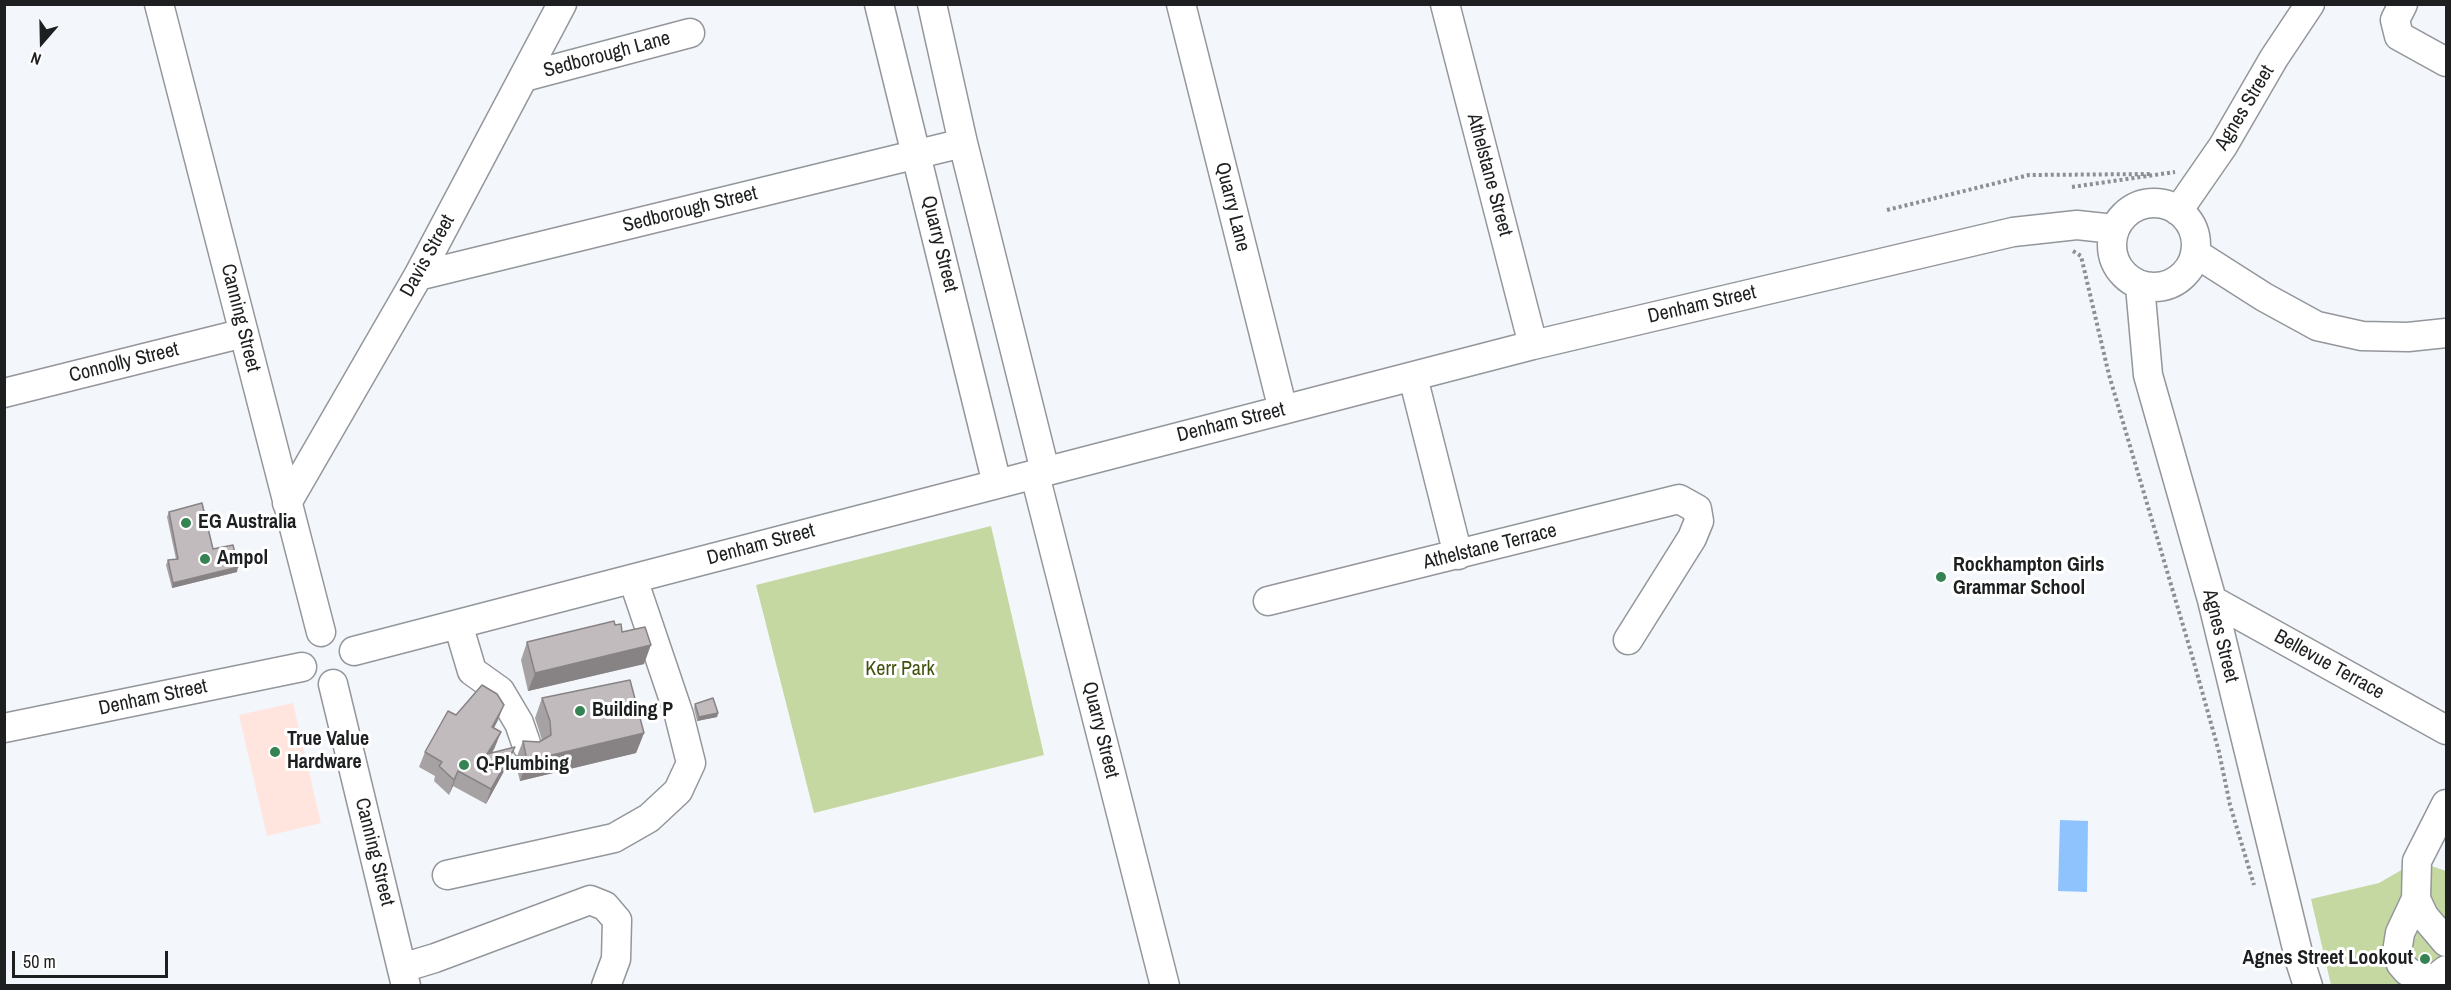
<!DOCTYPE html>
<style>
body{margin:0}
#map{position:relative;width:2451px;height:990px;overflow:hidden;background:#f3f6fb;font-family:"Archivo Narrow",sans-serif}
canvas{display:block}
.frame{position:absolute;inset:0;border:6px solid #1d1f20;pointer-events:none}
.north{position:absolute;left:12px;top:12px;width:60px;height:60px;-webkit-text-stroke:4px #fff;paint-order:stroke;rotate:200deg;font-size:16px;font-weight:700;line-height:24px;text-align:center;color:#1d1f20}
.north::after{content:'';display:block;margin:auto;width:21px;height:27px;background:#1d1f20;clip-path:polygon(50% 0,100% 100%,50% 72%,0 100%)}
.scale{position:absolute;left:12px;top:951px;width:156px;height:27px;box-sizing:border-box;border:3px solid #1d1f20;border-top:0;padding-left:8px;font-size:18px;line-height:21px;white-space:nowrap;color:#1d1f20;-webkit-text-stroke:4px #fff;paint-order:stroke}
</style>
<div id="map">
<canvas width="2451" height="990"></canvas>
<div class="frame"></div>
<div class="north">N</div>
<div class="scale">50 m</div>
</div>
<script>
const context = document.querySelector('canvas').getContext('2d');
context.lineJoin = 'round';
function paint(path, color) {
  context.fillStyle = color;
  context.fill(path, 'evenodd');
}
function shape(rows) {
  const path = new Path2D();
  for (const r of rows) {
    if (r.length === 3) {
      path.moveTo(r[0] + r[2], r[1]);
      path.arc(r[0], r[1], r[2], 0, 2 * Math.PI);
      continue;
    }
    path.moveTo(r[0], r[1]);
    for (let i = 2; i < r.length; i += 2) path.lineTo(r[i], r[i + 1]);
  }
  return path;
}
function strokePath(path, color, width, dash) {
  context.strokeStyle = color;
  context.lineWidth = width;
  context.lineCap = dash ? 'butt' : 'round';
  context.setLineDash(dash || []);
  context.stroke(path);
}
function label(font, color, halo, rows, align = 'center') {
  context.font = font + ' "Archivo Narrow",sans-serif';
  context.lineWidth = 6;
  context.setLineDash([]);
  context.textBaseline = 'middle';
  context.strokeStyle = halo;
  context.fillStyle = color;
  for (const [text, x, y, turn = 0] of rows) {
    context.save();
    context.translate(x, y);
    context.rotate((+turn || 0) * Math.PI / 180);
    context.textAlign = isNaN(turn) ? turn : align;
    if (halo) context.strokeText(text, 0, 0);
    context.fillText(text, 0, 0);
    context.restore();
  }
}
const commercial = shape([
 [293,703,321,823,267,836,239,715]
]);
const green = shape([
 [991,526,1044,755,814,813,756,585],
 [2417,861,2446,871,2446,985,2331,985,2311,899,2379,883]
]);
const water = shape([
 [2060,820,2088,821,2087,892,2058,891]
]);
const path = shape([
 [2072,187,2175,172],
 [1887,210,2029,175,2152,174],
 [2073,251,2081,256,2109,375,2193,659,2219,752,2230,805,2254,885]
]);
const minor = shape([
 [159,4,321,632],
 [879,4,997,484],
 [932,4,963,143,1045,471],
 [1181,4,1283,410],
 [1445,4,1533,345],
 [2403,4,2395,20,2399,36,2446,62],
 [524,77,690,33],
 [2154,245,42],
 [2178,211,2223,146,2274,58,2310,4],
 [2195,253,2264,297,2317,326,2362,336,2408,337,2446,333],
 [418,276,963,143],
 [2140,286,2148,375,2212,600,2300,961,2308,986],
 [1413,377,1458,555],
 [4,393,244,333],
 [1035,475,1165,986],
 [287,503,418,276,562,4],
 [2212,600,2446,730],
 [1268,601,1679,499,1697,509,1699,521,1692,538,1628,640],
 [458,624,472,671,500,691,519,723,527,746],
 [354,651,1533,345,2013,232,2077,225,2114,229],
 [333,684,406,986],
 [4,728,302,667],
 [2446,804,2417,861,2416,899,2400,933,2397,952,2401,964,2407,971,2420,978,2436,978,2446,970],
 [447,875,614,838,649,818,678,791,691,763,679,715,633,579],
 [2416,899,2424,916,2446,942],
 [402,968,435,958,590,900,605,906,617,920,616,959,606,986]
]);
const wall = shape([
 [169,512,213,549,237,572,172,588,166,565,168,560,176,559,167,517],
 [615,625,622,632,644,664,528,691,521,660,527,642],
 [542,698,644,733,636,753,520,781,515,761,523,741,539,742,542,740,535,718],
 [695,704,718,713,717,717,697,721,694,708],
 [498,720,494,728,495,747,492,753,515,747,509,762,486,804,453,786,449,795,434,781,435,776,419,767,425,752]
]);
const shadedWall = shape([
 [238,567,237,572,172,588,173,583],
 [651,645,644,664,528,691,535,673],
 [504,705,498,720,486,742,492,727],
 [718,713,717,717,697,721,699,717],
 [501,732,495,747,482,769,487,754],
 [644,733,636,753,520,781,527,761],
 [515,747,509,762,486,804,491,789],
 [458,771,453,786,449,795,454,780]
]);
const building = shape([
 [202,503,213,549,233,545,238,567,173,583,168,560,178,559,169,512,202,503],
 [614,621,615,625,621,624,622,632,645,627,651,645,535,673,527,642,614,621],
 [630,680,644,733,527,761,523,741,539,742,551,735,550,721,542,698,630,680],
 [482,685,497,694,504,705,492,727,501,732,487,754,515,747,491,789,458,771,454,780,439,766,442,762,425,752,448,711,456,715,482,685],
 [713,698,718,713,699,717,695,704,713,698]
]);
const markers = [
 [186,523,6,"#358352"],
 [205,559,6,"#358352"],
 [1941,577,6,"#358352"],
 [580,711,6,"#358352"],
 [275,752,6,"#358352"],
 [464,765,6,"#358352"],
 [2425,959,6,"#358352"]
];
const streetNames = [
 ["Sedborough Lane",607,55,-15],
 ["Agnes Street",2245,108,-59],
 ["Athelstane Street",1489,175,75],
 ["Quarry Lane",1232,207,76],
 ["Sedborough Street",690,210,-14],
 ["Quarry Street",939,244,76],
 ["Davis Street",428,256,-61],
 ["Denham Street",1702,305,-13],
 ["Canning Street",240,318,76],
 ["Connolly Street",124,363,-14],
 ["Denham Street",1231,423,-14],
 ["Denham Street",761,545,-15],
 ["Athelstane Terrace",1490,547,-14],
 ["Agnes Street",2220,636,76],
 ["Bellevue Terrace",2329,665,29],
 ["Denham Street",153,698,-12],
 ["Quarry Street",1100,730,76],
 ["Canning Street",374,852,76]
];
const poiNames = [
 ["EG Australia",198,523],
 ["Ampol",217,559],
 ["Rockhampton Girls",1953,566],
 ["Grammar School",1953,589],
 ["Building P",592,711],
 ["True Value",287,740],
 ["Hardware",287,763],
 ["Q-Plumbing",476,765],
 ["Agnes Street Lookout",2413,959,"right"]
];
const parkNames = [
 ["Kerr Park",900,670]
];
paint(commercial, '#ffe5de');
paint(green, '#c6d8a1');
paint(water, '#8fc3fd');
strokePath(minor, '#93969b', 31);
strokePath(path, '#8d8f92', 4, [3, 3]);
strokePath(minor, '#fff', 28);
paint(wall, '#a6a1a3');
paint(shadedWall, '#878384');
paint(building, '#c1bbbd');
strokePath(building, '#878384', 1.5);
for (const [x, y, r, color] of markers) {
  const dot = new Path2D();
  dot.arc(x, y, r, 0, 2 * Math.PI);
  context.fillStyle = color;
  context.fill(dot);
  strokePath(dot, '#fff', 2);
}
label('20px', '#1d1f20', '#fff', streetNames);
label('bold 20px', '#1d1f20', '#fff', poiNames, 'left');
label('20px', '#41520d', '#fff', parkNames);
</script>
